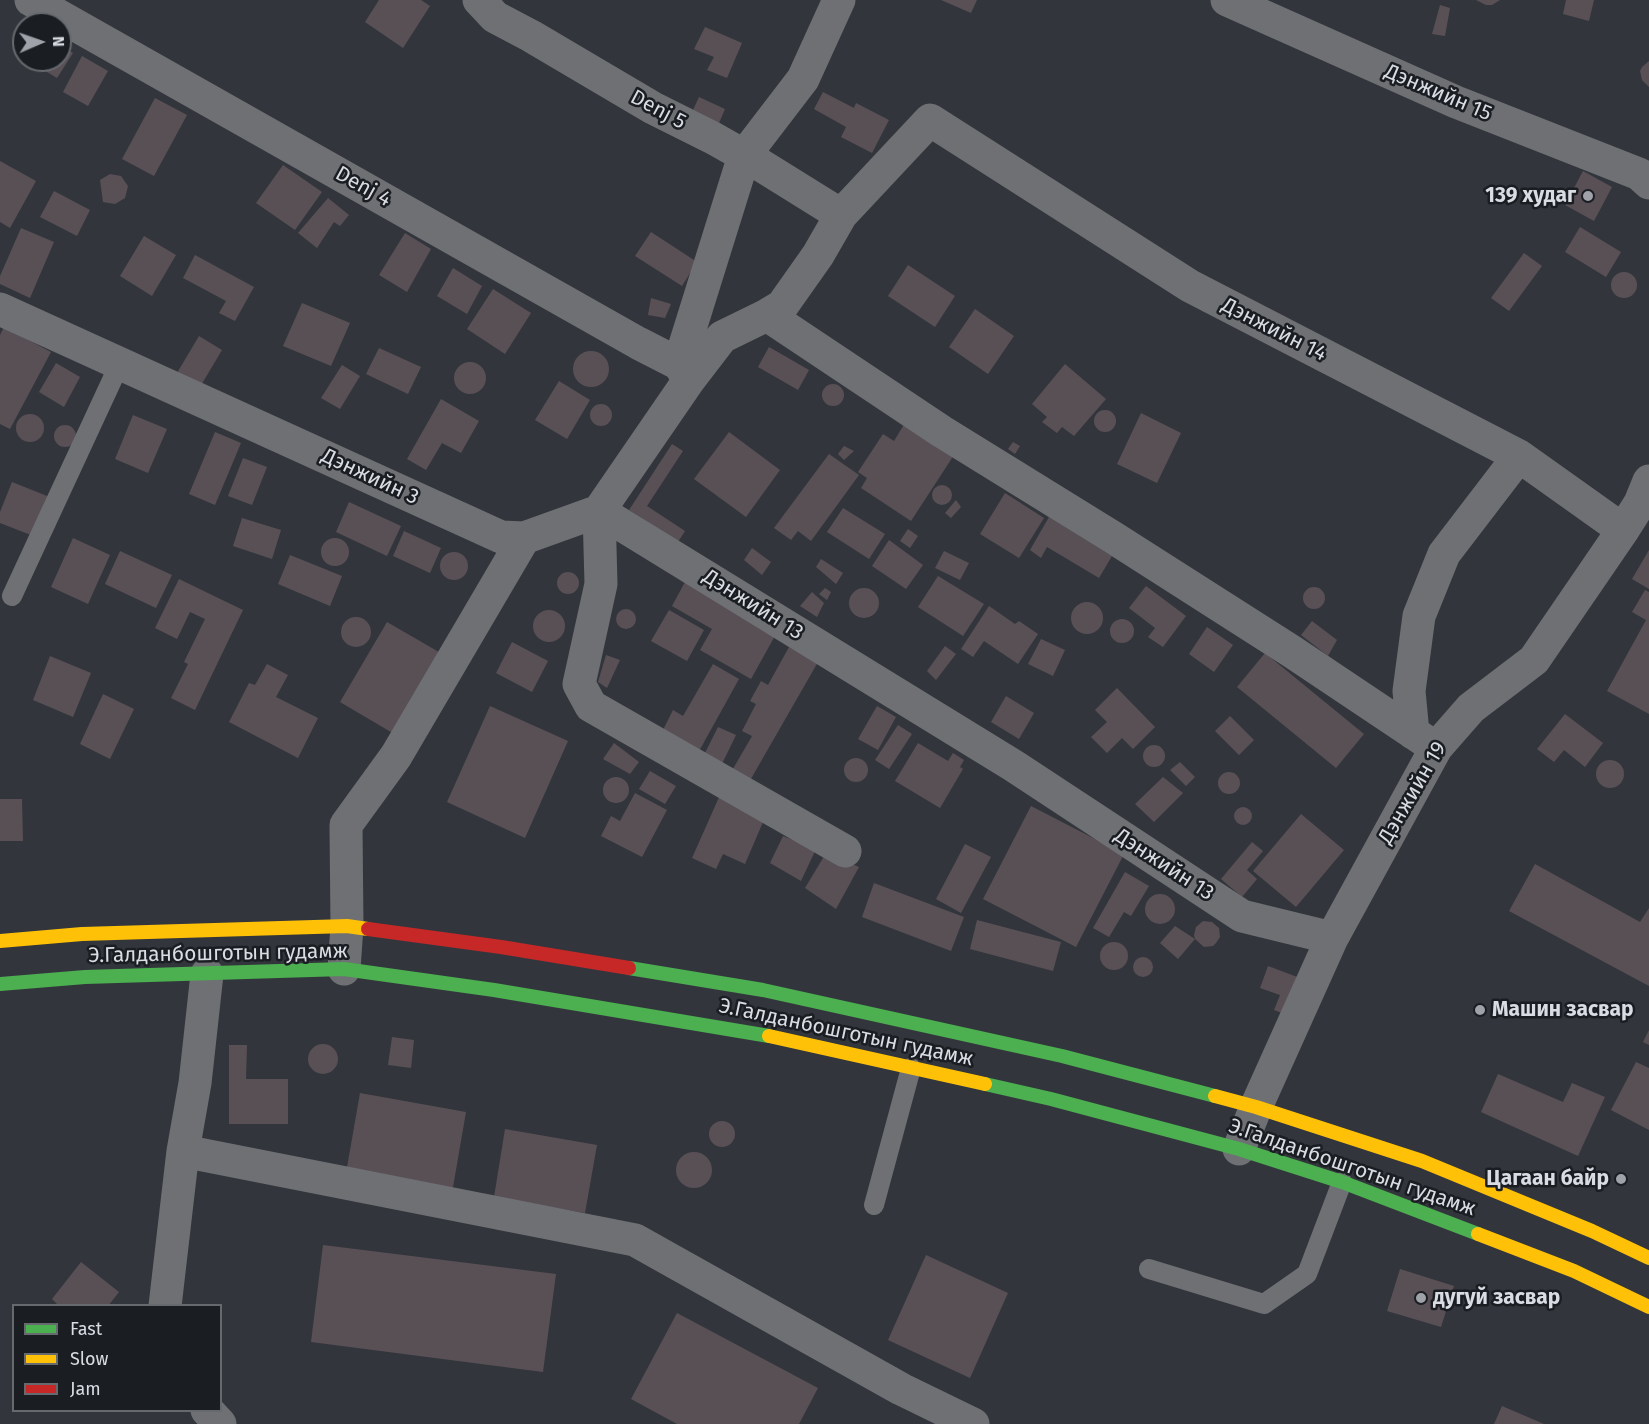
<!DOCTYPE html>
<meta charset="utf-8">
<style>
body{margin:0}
#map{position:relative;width:1649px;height:1424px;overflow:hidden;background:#32363c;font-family:"Fira Sans",sans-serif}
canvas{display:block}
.legend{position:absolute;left:12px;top:1304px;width:210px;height:108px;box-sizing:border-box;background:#1a1d21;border:2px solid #666a6f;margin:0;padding:8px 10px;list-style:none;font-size:18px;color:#d9dde3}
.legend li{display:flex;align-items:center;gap:12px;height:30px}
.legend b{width:30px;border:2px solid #666a6f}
.north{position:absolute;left:12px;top:12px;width:60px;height:60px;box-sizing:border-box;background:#1a1d21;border:2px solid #666a6f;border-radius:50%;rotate:88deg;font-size:16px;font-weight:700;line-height:24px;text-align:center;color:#d9dde3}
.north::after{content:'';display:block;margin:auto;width:21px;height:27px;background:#9fa3a9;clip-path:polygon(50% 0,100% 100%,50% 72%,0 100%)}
</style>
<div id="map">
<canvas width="1649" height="1424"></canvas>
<ul class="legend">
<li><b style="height:8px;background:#4caf50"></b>Fast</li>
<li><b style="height:8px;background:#ffc107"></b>Slow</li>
<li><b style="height:8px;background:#c62828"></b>Jam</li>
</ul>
<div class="north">N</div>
</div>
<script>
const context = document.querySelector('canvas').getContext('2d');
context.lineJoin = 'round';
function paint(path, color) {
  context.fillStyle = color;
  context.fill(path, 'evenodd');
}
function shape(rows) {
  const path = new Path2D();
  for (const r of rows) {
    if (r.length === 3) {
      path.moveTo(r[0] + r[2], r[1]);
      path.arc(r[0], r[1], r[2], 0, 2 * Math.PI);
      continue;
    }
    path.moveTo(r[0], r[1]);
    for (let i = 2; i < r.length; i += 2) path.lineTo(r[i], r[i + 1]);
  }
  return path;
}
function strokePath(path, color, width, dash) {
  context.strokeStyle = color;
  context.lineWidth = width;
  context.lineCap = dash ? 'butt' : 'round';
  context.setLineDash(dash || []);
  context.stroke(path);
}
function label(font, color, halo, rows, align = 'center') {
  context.font = font + ' "Fira Sans",sans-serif';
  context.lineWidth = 5;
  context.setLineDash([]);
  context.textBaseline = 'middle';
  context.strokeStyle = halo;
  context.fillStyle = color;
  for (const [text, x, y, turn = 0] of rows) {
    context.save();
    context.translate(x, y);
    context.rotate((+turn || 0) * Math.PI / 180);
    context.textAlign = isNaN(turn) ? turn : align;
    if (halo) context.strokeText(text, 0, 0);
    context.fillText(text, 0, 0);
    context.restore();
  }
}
const building = shape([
 [379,0,421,0,430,6,403,48,365,22],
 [941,0,977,0,971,13],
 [1476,0,1500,0,1492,5,1486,5],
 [1566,0,1594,0,1589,21,1563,14],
 [1440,5,1450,8,1445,36,1432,34],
 [705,27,742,43,727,78,707,70,714,57,694,49],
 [60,45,73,53,57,78,27,60,60,60],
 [82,56,108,71,88,106,63,92],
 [1649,61,1649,87,1642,80,1640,71,1642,67],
 [823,92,854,108,856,103,889,120,872,153,841,137,846,127,814,109],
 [699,97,725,109,719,123,693,110],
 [155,98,187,115,154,176,122,159],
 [0,161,36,181,10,228,0,222],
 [283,165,322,192,295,230,256,203],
 [1583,171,1612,187,1594,221,1565,205],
 [110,174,121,176,128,186,125,198,115,204,103,202,100,180],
 [54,191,90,210,77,236,40,217],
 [328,198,349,215,340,226,334,222,317,248,298,233],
 [1580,227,1621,252,1606,277,1565,252],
 [21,228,54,242,30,298,0,284,0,276],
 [651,232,697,262,682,286,635,256],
 [405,233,431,249,407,292,379,275],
 [144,236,176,255,152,296,120,276],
 [1524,253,1542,266,1509,311,1491,298],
 [195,255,254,287,235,321,219,313,226,301,183,278],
 [908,265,955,296,935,327,888,296],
 [453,268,482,286,467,314,437,296],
 [1624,285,13],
 [493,289,531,313,505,354,467,329],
 [651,298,671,304,665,318,648,315],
 [302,303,350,323,331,366,283,346],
 [975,309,1014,336,988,374,949,347],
 [4,327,51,352,10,429,0,424,0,335],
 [199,336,222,350,197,392,174,378],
 [769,347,809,370,798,390,758,367],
 [379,348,421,367,408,394,366,374],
 [591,369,18],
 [470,378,16],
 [56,363,80,377,64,407,39,392],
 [1065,364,1106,399,1074,436,1062,427,1057,433,1042,422,1047,417,1032,404],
 [342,365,360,376,340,409,321,398],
 [559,381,590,400,567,439,535,420],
 [833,395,11],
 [441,399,479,421,461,453,442,443,426,470,407,459],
 [601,415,11],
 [1105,421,11],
 [1141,413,1181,433,1157,483,1117,464],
 [30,428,14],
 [133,415,167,429,148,473,115,459],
 [905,423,954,455,911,521,861,488,867,478,858,472,883,434,894,441],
 [65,436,11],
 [215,432,241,443,215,505,189,494],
 [729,432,780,470,746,517,694,479],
 [1013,442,1020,446,1015,454,1008,449],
 [672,444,683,451,647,506,685,531,678,542,629,510],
 [844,446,854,451,844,460,838,454],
 [829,454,859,475,811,541,798,531,791,540,774,528],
 [243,458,267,467,252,505,228,496],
 [12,482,52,498,36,537,0,523,0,512],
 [942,495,10],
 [1005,493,1044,518,1019,558,980,534],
 [956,500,961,507,951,518,945,513],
 [349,502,401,526,387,556,336,532],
 [843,508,885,534,869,559,827,532],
 [1049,517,1112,556,1099,578,1047,547,1041,558,1030,550],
 [242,518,281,530,272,559,233,546],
 [908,529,918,536,910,548,900,541],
 [404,531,441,548,430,573,393,556],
 [335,552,14],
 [73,538,110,555,88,604,51,587],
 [889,540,923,565,906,589,872,566],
 [752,548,771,562,762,575,744,560],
 [1649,550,1649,589,1632,579],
 [120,551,172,575,156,608,105,584],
 [944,551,969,563,960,580,935,568],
 [454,566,14],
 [290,555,342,576,330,606,278,584],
 [821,559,843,573,836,584,816,567],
 [568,583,11],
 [938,576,984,604,963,636,918,607],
 [179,579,243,610,195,710,171,698,188,664,184,662,205,619,190,612,177,639,155,628],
 [685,582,776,634,751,679,700,650,712,629,672,606],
 [1146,586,1186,616,1163,647,1148,637,1155,628,1129,608],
 [1314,598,11],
 [825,588,831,592,827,600,819,594],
 [864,603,15],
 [1645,590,1649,592,1649,714,1607,691,1646,620,1632,612],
 [812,592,824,603,817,617,800,606],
 [1087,618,16],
 [989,606,1015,624,1019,621,1038,634,1018,664,984,641,973,657,961,649],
 [626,619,10],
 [669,610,704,630,687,661,651,641],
 [549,626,16],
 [356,632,15],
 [1122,631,12],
 [1312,621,1337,640,1328,656,1301,635],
 [387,622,444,655,396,735,340,702],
 [1207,627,1233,645,1214,672,1189,654],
 [1041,639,1065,650,1053,676,1028,664],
 [512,642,548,661,532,692,496,673],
 [945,646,956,654,936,680,927,671],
 [789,647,818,662,748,784,730,774,752,736,742,731,756,704,750,701,761,681,768,685],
 [1265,653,1364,734,1336,768,1237,687],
 [606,655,620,660,607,688,598,682],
 [50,656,91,673,73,717,33,700],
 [267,664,288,675,276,697,318,718,298,758,229,722,249,683,255,685],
 [713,664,739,679,698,753,662,732,673,710,683,716],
 [1117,688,1155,727,1133,749,1122,738,1107,753,1091,737,1107,722,1095,710],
 [103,694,134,709,110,759,80,744],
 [1006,696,1034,713,1019,739,991,722],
 [490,706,568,741,525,838,447,802],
 [877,706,896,717,878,750,858,739],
 [1565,714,1603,743,1585,767,1564,750,1554,762,1537,749],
 [1230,716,1254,740,1239,755,1215,731],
 [898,725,912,734,889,769,875,760],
 [718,727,736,735,721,766,703,757],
 [614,743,639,762,630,774,603,759],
 [918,743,948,761,953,753,964,760,960,767,963,769,940,808,895,781],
 [1154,756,11],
 [856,770,12],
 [1610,774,14],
 [1180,762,1195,777,1186,786,1170,770],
 [650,771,676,786,665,804,639,789],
 [1229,783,11],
 [616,790,13],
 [1163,777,1183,793,1154,822,1135,804],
 [635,793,667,810,642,857,601,836,611,816,620,821],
 [720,795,766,815,745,864,723,854,716,869,692,858],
 [0,799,22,799,23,841,0,841],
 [1031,806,1124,854,1076,947,983,899],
 [1243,816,9],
 [1301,814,1344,850,1296,907,1253,871],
 [783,836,816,849,801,881,770,863],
 [1252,842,1263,851,1247,870,1257,879,1242,897,1221,879],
 [965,844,991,857,961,913,936,899],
 [826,853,859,867,836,909,805,888],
 [1535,864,1640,922,1649,908,1649,986,1509,911],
 [1125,872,1149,886,1131,916,1124,912,1109,937,1093,928],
 [874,883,964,917,951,951,862,917],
 [1160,909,15],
 [977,920,1061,942,1053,971,970,949],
 [1203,921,1212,922,1219,928,1220,937,1216,943,1213,946,1204,947,1195,939,1178,959,1160,943,1175,926,1195,939,1194,935,1196,927],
 [1114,956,14],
 [1143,967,10],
 [1268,966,1300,978,1287,1015,1274,1010,1280,995,1260,988],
 [1649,1030,1649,1045,1643,1042],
 [392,1037,414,1040,411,1068,388,1065],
 [323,1059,15],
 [229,1045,247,1045,246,1079,288,1079,288,1124,229,1124],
 [1636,1062,1649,1068,1649,1130,1611,1110],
 [1498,1074,1563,1102,1572,1083,1605,1097,1578,1156,1481,1112],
 [360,1093,466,1112,452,1193,346,1173],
 [722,1134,13],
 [505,1129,597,1145,585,1213,494,1197],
 [694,1170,18],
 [323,1245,556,1274,543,1372,311,1342],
 [926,1255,1008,1293,970,1378,888,1340],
 [81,1262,119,1292,108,1306,59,1306,52,1299],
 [1400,1269,1454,1286,1441,1327,1387,1311],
 [677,1313,818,1388,799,1424,677,1424,631,1399],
 [1502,1406,1544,1424,1494,1424]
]);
const lane = shape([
 [12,596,120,363],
 [874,1205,911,1068],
 [1149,1269,1264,1304,1307,1274,1342,1182]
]);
const street = shape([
 [31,0,638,343,679,364,689,380],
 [479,0,495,17,531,36,653,108,713,138,759,164,841,215],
 [1227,0,1456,102,1639,174,1649,183],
 [0,309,501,537,524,538,599,511,689,380,722,337,767,315,782,306,818,255,841,215,930,120,1190,286,1519,456,1623,530],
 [767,315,941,431,1114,538,1291,651,1436,748],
 [679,364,744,156,803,79,839,0],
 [1413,733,1409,691,1419,616,1444,554,1519,456],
 [845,851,591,706,579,684,601,584,599,511,1014,766,1242,916,1332,938],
 [344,969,347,926,346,825,396,756,524,538],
 [1239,1149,1256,1107,1332,938,1436,748,1471,708,1534,660,1623,530,1640,503,1649,481],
 [183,1151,635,1240,901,1389,973,1424],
 [165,1306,183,1151,195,1083,207,974],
 [207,1410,220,1424]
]);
const fast = shape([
 [629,968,763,990,1062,1056,1215,1096],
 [0,984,85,977,344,969,494,990,769,1036],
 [985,1084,1051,1099,1239,1149,1342,1182,1478,1234]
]);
const slow = shape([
 [0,941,82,934,347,926,368,929],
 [769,1036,985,1084],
 [1215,1096,1256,1107,1422,1161,1592,1231,1649,1258],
 [1478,1234,1574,1271,1649,1307]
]);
const jam = shape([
 [368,929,501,947,629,968]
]);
const markers = [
 [1588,196,6,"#9fa3a9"],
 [1480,1010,6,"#9fa3a9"],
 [1621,1179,6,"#9fa3a9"],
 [1421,1298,6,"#9fa3a9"]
];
const streetNames = [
 ["Дэнжийн 15",1438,93,23],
 ["Denj 5",658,110,28],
 ["Denj 4",363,187,29],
 ["Дэнжийн 14",1274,330,27],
 ["Дэнжийн 3",370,477,25],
 ["Дэнжийн 13",753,605,32],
 ["Дэнжийн 19",1413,793,-60],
 ["Дэнжийн 13",1164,865,33],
 ["Э.Галданбошготын гудамж",218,954,-1],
 ["Э.Галданбошготын гудамж",846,1033,12],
 ["Э.Галданбошготын гудамж",1352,1168,19]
];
const poiNames = [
 ["139 худаг",1576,196],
 ["Машин засвар",1492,1010,"left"],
 ["Цагаан байр",1609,1179],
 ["дугуй засвар",1433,1298,"left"]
];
paint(building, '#595056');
strokePath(lane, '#6e7074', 20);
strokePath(street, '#6e7074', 33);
strokePath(fast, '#4caf50', 14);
strokePath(slow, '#ffc107', 14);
strokePath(jam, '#c62828', 14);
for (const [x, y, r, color] of markers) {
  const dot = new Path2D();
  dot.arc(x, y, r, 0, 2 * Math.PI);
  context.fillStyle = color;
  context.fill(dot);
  strokePath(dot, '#1a1d21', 2);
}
label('21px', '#d9dde3', '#1a1d21', streetNames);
label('bold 21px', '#d9dde3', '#1a1d21', poiNames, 'right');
</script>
